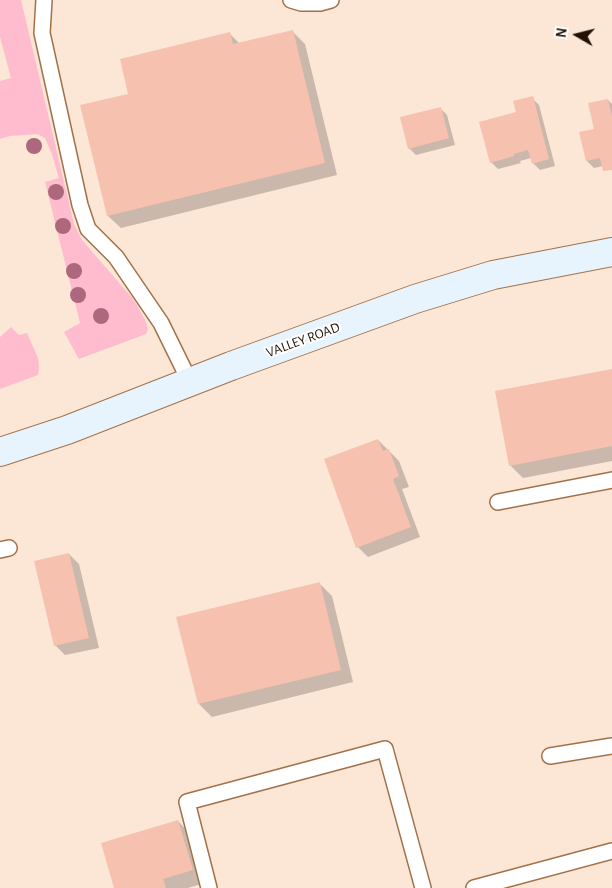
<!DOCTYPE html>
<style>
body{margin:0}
#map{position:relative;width:612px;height:888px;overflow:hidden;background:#fce6d6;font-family:"Alegreya Sans",sans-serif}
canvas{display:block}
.north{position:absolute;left:552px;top:10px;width:50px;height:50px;-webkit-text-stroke:4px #fff;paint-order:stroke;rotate:278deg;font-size:14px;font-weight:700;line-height:20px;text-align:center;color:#231103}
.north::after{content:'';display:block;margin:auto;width:18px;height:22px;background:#231103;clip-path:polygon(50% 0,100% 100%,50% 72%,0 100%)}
</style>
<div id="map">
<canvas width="612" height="888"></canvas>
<div class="north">N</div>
</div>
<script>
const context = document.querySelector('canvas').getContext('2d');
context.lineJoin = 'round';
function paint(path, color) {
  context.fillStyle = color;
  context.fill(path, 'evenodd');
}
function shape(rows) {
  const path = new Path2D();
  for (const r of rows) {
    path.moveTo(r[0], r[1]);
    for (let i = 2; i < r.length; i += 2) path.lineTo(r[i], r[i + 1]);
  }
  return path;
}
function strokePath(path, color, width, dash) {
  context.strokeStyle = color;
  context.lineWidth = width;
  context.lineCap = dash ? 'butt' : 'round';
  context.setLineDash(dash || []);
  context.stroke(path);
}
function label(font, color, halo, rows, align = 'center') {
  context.font = font + ' "Alegreya Sans",sans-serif';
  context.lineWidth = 4;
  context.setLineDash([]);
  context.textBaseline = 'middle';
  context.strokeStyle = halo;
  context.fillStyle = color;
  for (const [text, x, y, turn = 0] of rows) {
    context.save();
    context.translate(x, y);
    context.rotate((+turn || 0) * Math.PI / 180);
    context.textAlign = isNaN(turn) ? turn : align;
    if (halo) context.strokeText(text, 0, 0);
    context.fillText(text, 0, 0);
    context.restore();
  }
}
const green = shape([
 [0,0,21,0,74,224,82,240,134,300,145,320,148,329,146,334,79,359,64,332,80,323,45,182,59,178,52,154,45,138,37,134,10,136,0,139,0,81,11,78,0,37],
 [11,327,19,335,27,333,38,358,39,367,38,375,0,389,0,337]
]);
const shadow = shape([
 [292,31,305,44,337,175,121,228,108,216,130,95,230,34,240,44],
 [532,98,539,105,555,166,540,170,533,163,531,158,520,161,521,163,498,169,491,162,518,113],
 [608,100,612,104,612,164,594,168,587,161,595,129],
 [440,108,447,115,455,145,416,155,409,148],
 [612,370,612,461,523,478,510,465],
 [378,440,399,461,409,487,402,489,420,537,368,557,358,547],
 [69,554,79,564,99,648,65,655,55,645],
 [319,583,332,596,353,682,212,717,199,704],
 [178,821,190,834,205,883,188,888,116,888]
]);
const building = shape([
 [293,30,325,163,107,216,80,105,128,94,120,59,230,32,233,44],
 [533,96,549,159,532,164,528,150,514,154,514,156,490,163,479,122,516,112,513,101],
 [608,99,612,116,612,170,603,171,600,158,586,161,579,132,594,129,588,103],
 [441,107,449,138,408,149,400,117],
 [612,369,612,446,509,466,495,391],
 [378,439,383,451,389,449,399,476,393,479,411,527,356,548,324,459],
 [69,553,89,638,54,646,34,561],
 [320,582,341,670,198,704,176,617],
 [178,820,193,870,163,879,166,888,114,888,101,843]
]);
const service = shape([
 [44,0,42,33,80,205,88,229,116,257,161,323,190,382],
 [291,0,301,3,320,3,331,0],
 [498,502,612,480],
 [0,550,9,548],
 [550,756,612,746],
 [209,888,187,802,385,749,423,888],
 [474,888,612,851]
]);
const secondary = shape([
 [0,452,67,430,231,366,415,299,493,275,612,252]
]);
const trees = [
 [34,146],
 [56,192],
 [63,226],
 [74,271],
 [78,295],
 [101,316]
];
const streetNames = [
 ["VALLEY ROAD",303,340,-20]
];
paint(green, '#febcce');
paint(shadow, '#0003');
paint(building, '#f6c1ae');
strokePath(service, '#a1724a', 18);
strokePath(secondary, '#a1724a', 30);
strokePath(service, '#fff', 15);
strokePath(secondary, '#e7f4fe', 28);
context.fillStyle = '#ad687d';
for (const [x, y] of trees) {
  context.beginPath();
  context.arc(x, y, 8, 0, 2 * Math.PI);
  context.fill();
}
label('14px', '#231103', '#fff', streetNames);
</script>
